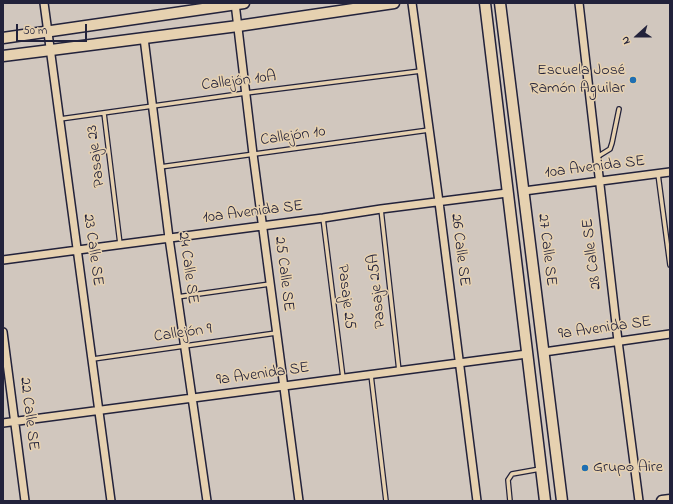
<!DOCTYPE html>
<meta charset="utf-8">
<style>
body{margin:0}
#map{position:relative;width:673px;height:504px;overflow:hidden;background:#d1c7be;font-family:"Indie Flower",sans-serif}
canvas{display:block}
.frame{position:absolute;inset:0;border:4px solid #22223b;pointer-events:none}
.north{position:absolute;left:617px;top:16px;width:40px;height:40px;-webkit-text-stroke:3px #e6d1b0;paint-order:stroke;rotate:249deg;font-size:11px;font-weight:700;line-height:16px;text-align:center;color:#22223b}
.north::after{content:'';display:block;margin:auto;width:14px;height:18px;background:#22223b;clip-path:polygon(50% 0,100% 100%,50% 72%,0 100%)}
.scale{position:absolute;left:16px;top:24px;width:71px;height:18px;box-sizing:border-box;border:2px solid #22223b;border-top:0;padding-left:5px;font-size:12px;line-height:14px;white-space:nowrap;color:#22223b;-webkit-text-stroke:3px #e6d1b0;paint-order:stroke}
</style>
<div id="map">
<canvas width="673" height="504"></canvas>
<div class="frame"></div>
<div class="north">N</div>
<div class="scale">50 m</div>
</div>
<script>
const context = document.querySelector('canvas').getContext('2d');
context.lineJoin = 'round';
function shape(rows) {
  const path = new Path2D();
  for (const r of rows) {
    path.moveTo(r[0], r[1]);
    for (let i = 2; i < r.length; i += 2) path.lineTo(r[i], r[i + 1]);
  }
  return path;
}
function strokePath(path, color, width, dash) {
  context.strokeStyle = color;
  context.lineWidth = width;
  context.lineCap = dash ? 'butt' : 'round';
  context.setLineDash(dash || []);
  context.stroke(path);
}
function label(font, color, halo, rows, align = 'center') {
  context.font = font + ' "Indie Flower",sans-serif';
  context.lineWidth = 3;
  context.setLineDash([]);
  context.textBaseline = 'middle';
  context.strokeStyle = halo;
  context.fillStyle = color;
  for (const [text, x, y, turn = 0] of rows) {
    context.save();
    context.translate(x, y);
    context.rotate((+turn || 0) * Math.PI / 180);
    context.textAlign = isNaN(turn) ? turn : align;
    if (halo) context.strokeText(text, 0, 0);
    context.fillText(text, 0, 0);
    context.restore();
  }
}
const lane = shape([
 [104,113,120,244],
 [60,119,246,93,421,71],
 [597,157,610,149,612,143,619,109],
 [160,167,429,130],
 [658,174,670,265],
 [381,209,399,371],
 [323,218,343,378],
 [177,297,270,284],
 [93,359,276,333],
 [371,375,386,501],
 [510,501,508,480,512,474,540,469]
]);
const street = shape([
 [44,3,111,501],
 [235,3,253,154,299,501],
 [412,3,439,202,477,501],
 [579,3,618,341,639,501],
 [144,38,169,238,207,501],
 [524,191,670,172],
 [3,260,78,250,323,218,381,209,507,193],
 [3,332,25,501],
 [544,352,670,334],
 [3,423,527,354]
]);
const secondary = shape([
 [485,3,545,501],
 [500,3,562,501],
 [3,38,244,3],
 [3,56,51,50,238,26,394,3],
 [662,501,670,500]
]);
const markers = [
 [633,80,4,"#1f6fb2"],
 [585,468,4,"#1f6fb2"]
];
const poiNames = [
 ["Escuela José",625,71],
 ["Ramón Aguilar",625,89],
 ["Grupo Aire",593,468,"left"]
];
const streetNames = [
 ["Callejón 10A",239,82,-7],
 ["Callejón 10",293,137,-8],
 ["Pasaje 23",97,156,-97],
 ["10a Avenida SE",595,168,-7],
 ["10a Avenida SE",253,213,-7],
 ["23 Calle SE",92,250,82],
 ["26 Calle SE",459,250,83],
 ["27 Calle SE",546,250,83],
 ["28 Calle SE",593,254,-97],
 ["24 Calle SE",187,268,82],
 ["25 Calle SE",283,274,83],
 ["Pasaje 25A",378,291,-96],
 ["Pasaje 25",345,297,83],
 ["9a Avenida SE",605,329,-8],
 ["Callejón 9",183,334,-8],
 ["9a Avenida SE",263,375,-8],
 ["22 Calle SE",28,414,83]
];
strokePath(lane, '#22223b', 6);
strokePath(street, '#22223b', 10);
strokePath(secondary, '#22223b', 13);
strokePath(lane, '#e6d1b0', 3.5);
strokePath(street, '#e6d1b0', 7);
strokePath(secondary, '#e6d1b0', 10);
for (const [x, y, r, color] of markers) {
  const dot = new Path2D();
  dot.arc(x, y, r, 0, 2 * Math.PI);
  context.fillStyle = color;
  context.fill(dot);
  strokePath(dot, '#e6d1b0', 1.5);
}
label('16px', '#22223b', '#e6d1b0', poiNames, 'right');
label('16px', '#22223b', '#e6d1b0', streetNames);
</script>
